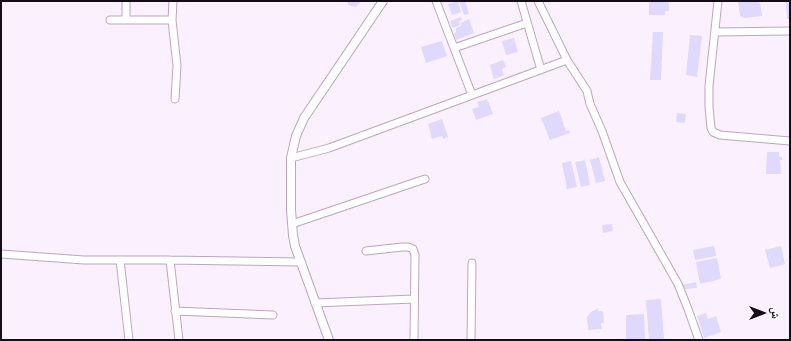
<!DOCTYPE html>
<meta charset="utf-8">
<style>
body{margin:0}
#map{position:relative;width:791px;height:341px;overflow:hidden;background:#fbf1fe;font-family:Karla,"Noto Naskh Arabic",sans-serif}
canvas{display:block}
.frame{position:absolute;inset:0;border:2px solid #140c16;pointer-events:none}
.north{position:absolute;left:743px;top:293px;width:40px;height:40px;-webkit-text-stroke:3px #fff;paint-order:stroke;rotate:90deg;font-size:11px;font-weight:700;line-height:16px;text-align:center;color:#140c16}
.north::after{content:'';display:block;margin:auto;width:14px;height:18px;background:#140c16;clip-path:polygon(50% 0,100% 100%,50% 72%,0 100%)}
</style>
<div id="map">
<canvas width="791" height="341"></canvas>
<div class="frame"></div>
<div class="north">ش</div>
</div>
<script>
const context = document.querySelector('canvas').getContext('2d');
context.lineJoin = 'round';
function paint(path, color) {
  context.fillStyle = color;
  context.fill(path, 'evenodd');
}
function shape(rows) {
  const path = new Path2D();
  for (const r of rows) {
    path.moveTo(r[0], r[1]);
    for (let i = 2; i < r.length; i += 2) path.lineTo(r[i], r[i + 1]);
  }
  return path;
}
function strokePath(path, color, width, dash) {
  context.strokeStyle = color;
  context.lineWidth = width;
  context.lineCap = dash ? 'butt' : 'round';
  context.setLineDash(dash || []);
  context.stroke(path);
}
const building = shape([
 [348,1,361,1,356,7,348,5],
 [458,1,461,12,452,15,448,4],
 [459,1,465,1,469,14,464,15],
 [649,1,668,1,668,3,669,3,669,11,665,11,665,15,649,15],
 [738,1,744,1,744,2,754,1,760,3,762,16,744,18,740,16],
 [786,2,790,2,790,19,787,19],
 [461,17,462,20,459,21,460,25,453,28,450,21],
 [469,19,474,33,456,40,454,33,456,32,456,28,461,26,461,23],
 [653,32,663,32,661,80,650,80],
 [690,35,702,36,697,77,686,75],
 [514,38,518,52,506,55,502,41],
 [442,41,447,56,426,63,421,47],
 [503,60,506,67,502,69,504,75,494,79,490,65],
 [487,99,493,114,476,120,472,109,479,107,477,102],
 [559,111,566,131,569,130,570,133,550,140,541,118],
 [677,113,686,114,685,123,676,122],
 [442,119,448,137,443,139,442,136,432,139,428,124],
 [767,152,779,152,779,157,782,157,782,160,780,160,781,174,766,174],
 [599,157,605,181,596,183,590,160],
 [585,160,590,185,581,187,575,162],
 [571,161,577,187,567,189,562,163],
 [612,224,613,231,603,233,602,225],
 [714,246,716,256,695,260,693,250],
 [781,246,785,264,770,268,765,250],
 [717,258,721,279,700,284,696,262],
 [696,282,697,288,685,289,682,285],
 [661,299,664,340,649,340,646,300],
 [598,308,598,311,603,311,604,323,601,323,602,329,588,330,587,317,591,312],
 [706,313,708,319,716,316,721,332,704,338,697,316],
 [644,314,645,340,626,340,626,315]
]);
const minor = shape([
 [173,1,172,20,177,66,175,99],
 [436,1,472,95],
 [521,1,541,70],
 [538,1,567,60,587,91,590,104,602,131,620,182,678,284,688,309,699,340],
 [718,1,709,86,709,107,711,128,713,132,720,135,790,141],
 [110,20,172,20],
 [126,20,126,1],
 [715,32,790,31],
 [454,48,527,23],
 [291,158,329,148,567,60],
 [292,224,425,179],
 [366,251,402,247,408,247,413,249,415,255,414,340],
 [1,254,84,260,170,260,301,262],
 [120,260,129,340],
 [170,260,179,340],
 [315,303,414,299],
 [175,311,273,315],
 [471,340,472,263]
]);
const tertiary = shape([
 [329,340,295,246,293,235,291,210,291,158,296,136,304,118,383,1]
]);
paint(building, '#ded9fd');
strokePath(minor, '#bca5c3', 9);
strokePath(tertiary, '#bca5c3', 10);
strokePath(minor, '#fff', 7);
strokePath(tertiary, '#fff', 8);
</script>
